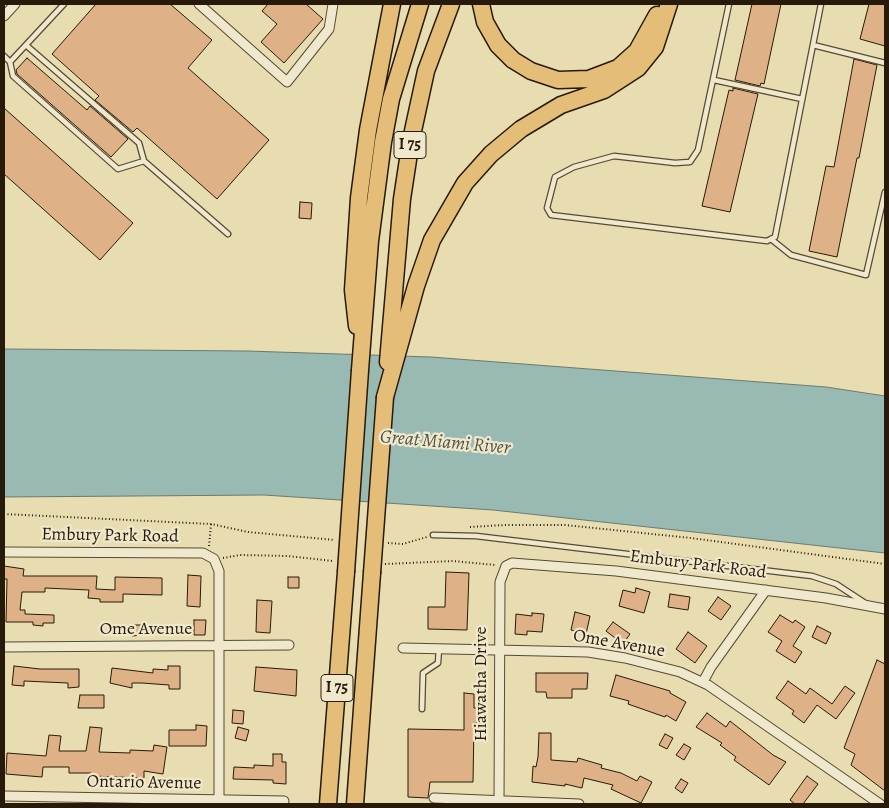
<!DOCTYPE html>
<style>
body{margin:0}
#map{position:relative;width:889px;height:808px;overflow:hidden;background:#e8dcb1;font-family:Alegreya,serif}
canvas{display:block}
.frame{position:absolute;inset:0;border:5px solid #281a0a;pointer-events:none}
</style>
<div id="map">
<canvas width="889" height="808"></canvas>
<div class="frame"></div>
</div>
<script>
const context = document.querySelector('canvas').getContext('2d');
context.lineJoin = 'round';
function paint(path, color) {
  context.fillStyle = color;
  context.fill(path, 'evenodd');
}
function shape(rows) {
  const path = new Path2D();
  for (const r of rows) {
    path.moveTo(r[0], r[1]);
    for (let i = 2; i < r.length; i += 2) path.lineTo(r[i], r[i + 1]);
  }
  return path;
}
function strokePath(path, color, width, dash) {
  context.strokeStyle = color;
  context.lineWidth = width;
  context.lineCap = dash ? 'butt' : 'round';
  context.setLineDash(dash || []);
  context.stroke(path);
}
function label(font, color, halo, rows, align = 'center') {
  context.font = font + ' Alegreya,serif';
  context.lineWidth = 4.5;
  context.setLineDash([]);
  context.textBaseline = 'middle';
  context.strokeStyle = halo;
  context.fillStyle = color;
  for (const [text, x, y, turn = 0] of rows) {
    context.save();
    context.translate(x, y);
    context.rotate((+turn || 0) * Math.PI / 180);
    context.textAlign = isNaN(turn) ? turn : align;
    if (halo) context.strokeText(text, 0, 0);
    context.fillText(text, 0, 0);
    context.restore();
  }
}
const water = shape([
 [4,349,247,351,431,357,826,387,885,396,885,553,493,510,264,495,4,497,4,349]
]);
const building = shape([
 [96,4,170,4,212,40,188,68,269,140,217,199,137,128,133,132,95,100,99,96,52,54,96,4],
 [268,4,306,4,323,19,284,63,261,42,277,24,262,11,268,4],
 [752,4,781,4,764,84,761,83,760,86,735,80,752,4],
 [869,4,885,4,885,46,860,39,869,4],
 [27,58,87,110,90,106,128,139,111,157,17,74,16,70,27,58],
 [854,59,877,65,859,158,857,158,837,257,809,251,826,166,834,167,854,59],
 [733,88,758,94,730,212,702,206,729,90,733,91,733,88],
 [4,108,133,223,100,260,4,174,4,108],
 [300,202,312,203,311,219,299,218,300,202],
 [4,566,24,569,23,576,97,576,96,589,115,590,115,577,162,578,162,595,123,594,123,602,100,602,100,599,88,598,89,590,45,588,45,592,22,592,20,610,25,610,25,614,54,615,54,623,43,623,43,626,33,625,33,622,6,622,7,579,4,579,4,566],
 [446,572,469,573,467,630,428,629,428,607,445,607,446,572],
 [188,575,201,576,200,607,187,606,188,575],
 [288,577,299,577,299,588,288,588,288,577],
 [636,588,650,592,644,613,619,606,623,590,635,593,636,588],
 [670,594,690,597,688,610,668,607,670,594],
 [718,597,731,606,721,620,708,611,718,597],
 [257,600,272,601,270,633,256,632,257,600],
 [575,612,590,616,586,634,571,630,575,612],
 [532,613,544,614,542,632,527,631,527,635,515,634,516,614,532,616,532,613],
 [780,615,793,623,795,620,805,627,793,646,802,652,795,663,776,651,782,641,768,632,780,615],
 [194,620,206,620,205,635,194,635,194,620],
 [613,622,630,634,623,644,606,631,613,622],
 [132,625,142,625,142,635,132,636,132,625],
 [817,626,831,633,826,644,812,637,817,626],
 [688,632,707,646,695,663,676,649,688,632],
 [877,660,885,664,885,791,851,765,855,754,844,748,877,660],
 [14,666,40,669,79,669,79,687,68,688,68,683,24,681,24,686,12,685,14,666],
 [168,666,180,666,180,689,169,689,169,685,142,683,132,683,132,688,110,683,112,668,153,673,153,669,168,670,168,666],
 [256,667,297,670,296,696,254,691,256,667],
 [536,673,588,673,587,689,572,689,572,698,547,698,546,692,536,692,536,673],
 [616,675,670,691,670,693,686,702,676,721,666,715,665,717,628,704,629,701,610,696,616,675],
 [788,681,806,694,810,688,832,704,845,686,855,693,836,719,817,705,804,723,792,714,794,711,776,698,788,681],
 [464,693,474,694,474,708,480,708,480,723,474,723,473,782,430,782,428,798,408,797,408,729,464,730,464,693],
 [80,695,104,695,104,708,78,708,80,695],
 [233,710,244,711,243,724,232,723,233,710],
 [707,713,726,727,730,721,773,755,786,762,769,785,734,760,736,757,720,745,722,743,696,727,707,713],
 [196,725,207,726,206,746,169,746,169,730,196,730,196,725],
 [90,727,102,728,99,752,130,753,130,750,153,751,154,745,167,747,163,774,144,771,144,778,91,776,91,773,69,773,69,767,43,767,42,777,6,774,7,753,46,756,49,735,61,736,59,751,86,751,90,727],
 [238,727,249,730,246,741,235,738,238,727],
 [539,733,551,733,551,760,577,762,578,758,602,765,601,768,621,773,637,781,640,776,652,782,641,803,611,789,613,785,584,778,582,788,565,784,565,786,532,782,533,766,536,767,538,757,539,733],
 [665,734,673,738,667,749,659,745,665,734],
 [684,744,691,748,684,760,676,755,684,744],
 [273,754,282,754,282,762,286,762,286,784,273,783,273,780,233,779,234,767,254,768,254,765,273,766,273,754],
 [807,776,818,784,803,804,795,804,790,800,807,776],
 [681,779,688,783,682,793,675,788,681,779]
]);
const path = shape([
 [4,514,211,524,248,532,335,540],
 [470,527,505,525,565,525,691,538,885,564],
 [388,543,403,544,427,537],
 [209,546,211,524],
 [223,558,240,555,288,556,333,561],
 [385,564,453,561,495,565]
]);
const service = shape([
 [729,4,698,150,690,162,675,163,614,156,574,167,555,177,547,208,551,215,767,241,775,237,821,4],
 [813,45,885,63],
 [4,56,10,62,64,4],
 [10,62,13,76,118,169,144,161,139,143,27,46],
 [714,80,802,99],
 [144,161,228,234],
 [771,239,791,255,866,275,885,192],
 [433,535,476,536,812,576,836,584,865,603],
 [422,709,423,673,438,663,439,649]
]);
const minor = shape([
 [199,4,287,82,329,29,333,4],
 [4,16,15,4],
 [4,552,203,553,214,559,219,571,219,804],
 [4,647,289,645],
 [403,648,588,652,625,658,680,672,708,685,880,804],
 [703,682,711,667,766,590],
 [4,796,284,801],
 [434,798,579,804],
 [499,804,500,582,506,566,512,563,616,571,826,598,885,609]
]);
const motorway = shape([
 [481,4,485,22,498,45,513,60,531,71,558,80,589,79,618,68,637,51,657,15],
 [357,326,353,290,359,198,368,130,392,4],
 [388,362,402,199,411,140,426,71,451,4],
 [360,370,370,241,383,142,391,99,420,4],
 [385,397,416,286,432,240,465,183,491,154,521,129,561,105,604,90,638,68,655,47,669,4],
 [328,804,346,572],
 [355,804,372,573]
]);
const motorwayBridge = shape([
 [346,572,360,370],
 [372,573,385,397]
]);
const shields = [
 [410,145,32],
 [337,688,32]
];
const shieldNames = [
 ["I 75",410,145],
 ["I 75",337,688]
];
const streetNames = [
 ["Embury Park Road",110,536,1],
 ["Embury Park Road",698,565,7],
 ["Ome Avenue",146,630],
 ["Ome Avenue",619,644,10],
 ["Hiawatha Drive",482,684,-90],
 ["Ontario Avenue",144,783,1]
];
const waterNames = [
 ["Great Miami River",445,443,5]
];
paint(water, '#98bab2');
strokePath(water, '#6b7a6f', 1);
paint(building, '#deb286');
strokePath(building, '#281a0a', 1);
strokePath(service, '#584a34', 7);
strokePath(minor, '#584a34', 11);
strokePath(motorway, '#281a0a', 19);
strokePath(path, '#281a0a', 2, [1, 2.5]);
strokePath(service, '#f0e8cc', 4.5);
strokePath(minor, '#f0e8cc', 9);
strokePath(motorway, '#e4be78', 16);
strokePath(motorwayBridge, '#281a0a', 19, []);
strokePath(motorwayBridge, '#e4be78', 16);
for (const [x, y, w] of shields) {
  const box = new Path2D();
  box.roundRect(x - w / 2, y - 13.5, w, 27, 4);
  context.fillStyle = '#f0e8cc';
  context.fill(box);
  strokePath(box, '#281a0a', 1);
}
label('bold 16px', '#281a0a', null, shieldNames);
label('18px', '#281a0a', '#f0e8cc', streetNames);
label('italic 19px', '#4f5245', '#f0e8cc', waterNames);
</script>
